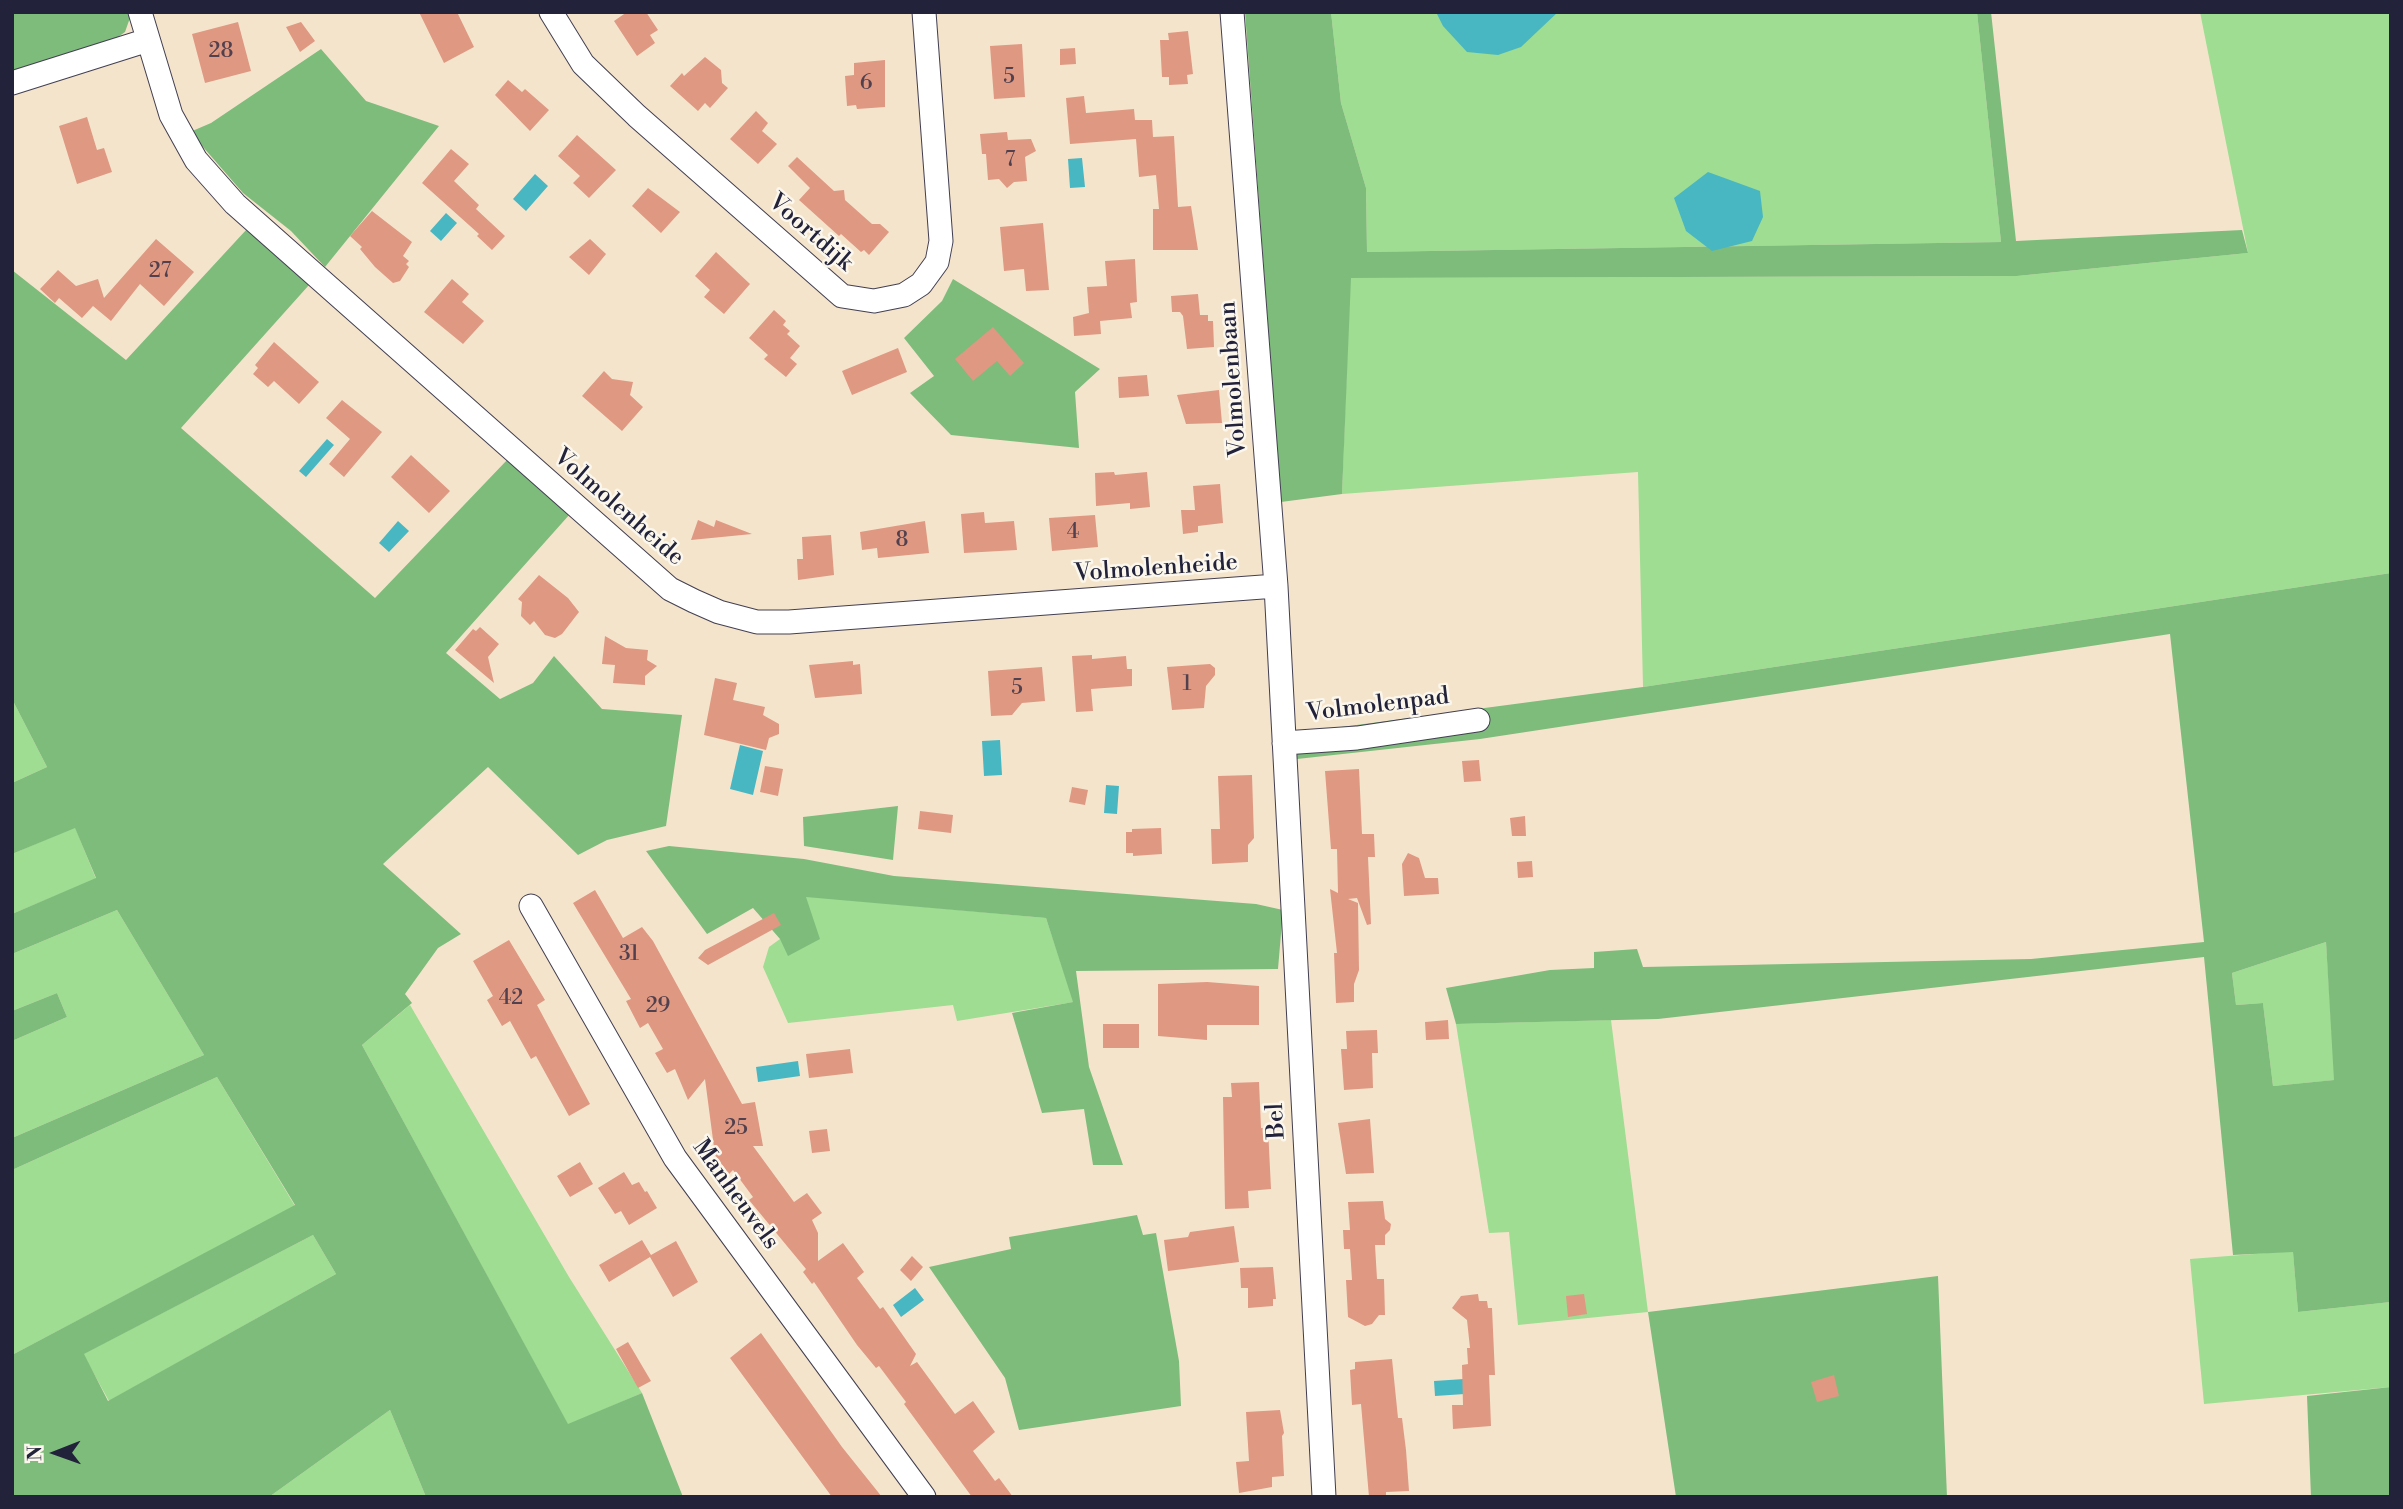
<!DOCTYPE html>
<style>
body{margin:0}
#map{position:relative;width:2403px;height:1509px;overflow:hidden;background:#f5e4cc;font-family:"Libre Bodoni",serif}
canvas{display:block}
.frame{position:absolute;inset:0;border:14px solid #22223b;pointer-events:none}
.north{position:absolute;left:21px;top:1418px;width:70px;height:70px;-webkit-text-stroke:5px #fbf7ec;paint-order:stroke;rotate:269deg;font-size:19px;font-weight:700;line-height:28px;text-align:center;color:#22223b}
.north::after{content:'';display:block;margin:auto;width:24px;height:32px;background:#22223b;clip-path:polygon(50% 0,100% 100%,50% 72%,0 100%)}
</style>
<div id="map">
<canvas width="2403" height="1509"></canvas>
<div class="frame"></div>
<div class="north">N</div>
</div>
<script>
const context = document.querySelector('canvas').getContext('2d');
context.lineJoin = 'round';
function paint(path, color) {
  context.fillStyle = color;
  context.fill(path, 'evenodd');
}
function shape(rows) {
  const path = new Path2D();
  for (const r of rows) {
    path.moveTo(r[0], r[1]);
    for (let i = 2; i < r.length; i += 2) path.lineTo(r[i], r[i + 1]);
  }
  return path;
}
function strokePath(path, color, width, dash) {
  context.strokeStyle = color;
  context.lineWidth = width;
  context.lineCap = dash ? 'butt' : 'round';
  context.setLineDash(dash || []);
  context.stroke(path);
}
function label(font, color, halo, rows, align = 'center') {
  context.font = font + ' "Libre Bodoni",serif';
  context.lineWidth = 5;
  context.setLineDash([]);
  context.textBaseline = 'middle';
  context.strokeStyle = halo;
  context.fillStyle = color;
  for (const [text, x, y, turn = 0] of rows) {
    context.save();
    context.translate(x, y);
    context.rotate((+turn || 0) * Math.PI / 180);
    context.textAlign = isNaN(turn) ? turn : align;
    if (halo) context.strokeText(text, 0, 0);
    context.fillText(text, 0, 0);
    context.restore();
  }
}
const green = shape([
 [1331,12,1977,12,2001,242,1367,252,1366,188,1341,103],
 [2200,12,2391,12,2391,573,1643,687,1638,472,1342,494,1350,278,2017,276,2248,253],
 [12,699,47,767,12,783],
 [75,827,96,879,12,914,12,854],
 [806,896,1046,918,1074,1002,957,1021,953,1005,788,1023,763,967,769,947,780,939],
 [117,910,204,1055,12,1138,12,1041,67,1017,57,993,12,1011,12,954],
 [2326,942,2335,1080,2273,1086,2263,1003,2236,1005,2232,973],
 [410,1005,569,1277,642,1393,568,1425,362,1045],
 [1611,1020,1648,1312,1518,1325,1509,1232,1489,1233,1456,1024],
 [217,1077,295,1206,12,1355,12,1170],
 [313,1235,336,1274,109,1401,83,1354],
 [2293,1251,2298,1312,2391,1302,2391,1387,2204,1404,2190,1259],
 [390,1410,426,1497,269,1497]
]);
const forest = shape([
 [12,12,130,12,131,15,125,32,118,37,12,71],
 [1245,12,1331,12,1341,103,1366,188,1367,252,2001,242,1977,12,1991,12,2016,241,2242,230,2248,253,2017,276,1351,278,1342,494,1281,502],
 [321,49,366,101,439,126,325,267,291,231,243,193,190,132,211,123],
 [247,229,309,285,181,428,375,598,508,459,570,514,446,653,500,699,533,683,554,656,602,709,682,715,666,826,607,840,578,855,488,767,383,864,461,934,438,948,405,994,412,1003,362,1045,568,1424,642,1393,683,1497,426,1497,390,1410,269,1497,12,1497,12,1355,295,1205,217,1077,12,1170,12,1138,204,1055,117,910,12,954,12,914,96,878,75,828,12,854,12,783,47,767,12,699,12,270,126,360],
 [313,1235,336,1274,108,1401,84,1354],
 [953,279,1100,369,1075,392,1079,448,951,435,910,393,934,376,904,338,942,301],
 [2391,573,2391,1302,2298,1312,2293,1252,2233,1255,2204,957,1658,1019,1456,1024,1446,988,1550,970,1594,968,1594,952,1637,949,1643,967,2031,959,2204,942,2170,634,1480,739,1297,759,1296,733,1643,687],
 [2326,942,2334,1080,2273,1086,2263,1003,2236,1005,2232,973],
 [898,806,893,860,804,846,803,817],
 [669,846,804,859,894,876,1256,904,1283,910,1278,969,1076,971,1089,1067,1123,1165,1093,1165,1084,1109,1042,1113,1012,1013,1073,1002,1046,918,806,897,820,939,788,956,780,939,753,908,707,934,646,851],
 [57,993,67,1017,12,1041,12,1011],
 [1137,1215,1143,1235,1156,1233,1179,1361,1181,1406,1019,1430,1005,1378,929,1267,1011,1249,1009,1237],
 [1938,1276,1947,1497,1676,1497,1648,1312],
 [2391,1387,2391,1497,2311,1497,2307,1396]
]);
const water = shape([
 [1436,12,1558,12,1521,47,1498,55,1467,52,1443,26],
 [1082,158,1085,187,1070,188,1068,159],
 [1708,172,1760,191,1763,217,1752,241,1712,251,1686,231,1674,198],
 [535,174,548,186,526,211,513,199],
 [446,213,457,223,441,241,430,231],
 [327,439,334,445,306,477,299,471],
 [398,521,409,531,389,552,379,543],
 [1000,740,1002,775,984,776,982,741],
 [740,745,763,751,753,795,730,789],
 [1106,785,1119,786,1117,814,1104,813],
 [798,1061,800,1076,758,1082,756,1067],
 [915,1288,924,1300,901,1317,893,1305],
 [1464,1379,1465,1394,1435,1396,1434,1381]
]);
const building = shape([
 [419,12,457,12,474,47,444,63],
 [627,12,646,12,658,30,650,35,655,43,637,56,614,21],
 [238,22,251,71,205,83,192,34],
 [301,22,315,41,300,52,286,27],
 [1188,31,1193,74,1187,75,1188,84,1169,85,1169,77,1162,77,1160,40,1169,40,1168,33],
 [1022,44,1025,97,994,99,990,46],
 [1075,48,1076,64,1060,65,1060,49],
 [705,57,721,70,722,83,728,88,710,108,705,103,698,111,670,86,682,73,684,76],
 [885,60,885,107,857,109,856,105,847,106,845,76,854,75,854,63],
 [508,80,522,92,525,89,549,110,530,131,495,95],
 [1084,96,1086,113,1134,109,1135,120,1152,120,1153,137,1174,136,1178,207,1191,206,1198,250,1153,250,1153,209,1159,209,1156,175,1139,177,1136,139,1070,144,1066,98],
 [756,111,768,123,762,131,777,144,758,164,730,139],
 [87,117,97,150,104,148,112,172,77,184,59,126],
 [1007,132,1008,140,1031,139,1036,151,1025,157,1027,181,1014,182,1007,188,999,179,988,180,986,154,982,154,980,134],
 [577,135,616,170,589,198,573,183,580,176,558,156],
 [451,149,469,164,454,181,479,205,476,209,505,236,492,250,477,236,479,234,422,183],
 [797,157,834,191,844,190,845,200,872,224,880,224,889,232,869,255,864,250,861,252,841,234,839,236,799,200,810,188,788,166],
 [648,188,680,212,661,233,632,206],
 [372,211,412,242,403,256,409,261,406,264,409,267,400,281,393,283,375,267,360,249,362,247,350,236],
 [1043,223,1049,290,1026,291,1024,269,1004,271,1000,227],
 [156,239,194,272,164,306,140,284,111,321,93,306,82,318,59,298,55,303,40,289,58,270,76,286,98,279,104,298],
 [590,239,606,254,589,275,569,257],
 [716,252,750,284,724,314,704,297,710,290,695,276],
 [1135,259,1137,302,1130,303,1132,318,1100,321,1101,334,1074,336,1073,317,1089,313,1087,287,1107,286,1105,261],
 [452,279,469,294,462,302,484,321,463,344,424,312],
 [1198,294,1200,315,1208,315,1208,321,1213,321,1214,347,1187,349,1183,316,1180,312,1172,312,1171,296],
 [774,310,786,321,783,325,790,331,787,334,800,346,790,358,797,364,786,377,764,359,768,355,749,338],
 [993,327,1024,363,1010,376,997,361,973,381,955,359],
 [274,342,319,382,299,404,274,381,268,387,253,374,258,368,255,365],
 [898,348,907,372,852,395,842,371],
 [604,371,612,379,633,382,630,395,643,407,622,431,582,396],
 [1147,375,1149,396,1119,398,1118,377],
 [1219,390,1222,423,1186,424,1177,395],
 [342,400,382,432,344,477,329,464,350,439,326,418],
 [411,455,450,491,429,513,391,477],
 [1114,472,1115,475,1147,472,1150,507,1130,509,1130,503,1096,506,1095,473],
 [1220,484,1223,523,1198,526,1198,532,1183,534,1181,510,1195,510,1193,486],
 [984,512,985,523,1014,521,1017,550,964,553,961,514],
 [1095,515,1098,547,1052,551,1049,518],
 [698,520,714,527,716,520,752,534,691,540],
 [925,521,929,553,878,558,877,548,862,550,860,532],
 [831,535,834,575,798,580,797,559,803,559,802,537],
 [539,575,568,598,579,612,562,634,555,638,545,635,534,621,530,625,521,616,522,602,518,599],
 [480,627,499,644,488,657,494,683,455,650,473,629,476,631],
 [605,636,626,648,648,650,647,660,657,666,645,676,645,685,613,683,615,665,602,664],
 [1092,655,1092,659,1126,656,1127,669,1132,669,1132,686,1091,689,1093,711,1076,712,1072,656],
 [853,661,853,665,860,664,862,694,815,698,809,665],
 [1210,664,1215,668,1215,675,1206,686,1204,708,1172,710,1167,667],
 [1042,667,1045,701,1022,703,1012,715,991,716,988,671],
 [715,678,737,683,733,700,765,707,763,715,779,724,779,734,769,738,766,750,704,735],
 [1479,760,1481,781,1464,782,1462,761],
 [765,766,783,769,778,796,760,792],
 [1359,769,1362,834,1374,834,1375,857,1368,857,1371,924,1367,925,1357,898,1348,899,1358,903,1359,970,1354,984,1354,1002,1336,1003,1334,953,1337,953,1330,889,1338,893,1337,849,1331,849,1325,771],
 [1252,775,1254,838,1248,845,1248,862,1212,864,1211,829,1220,829,1218,776],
 [1072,787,1088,790,1085,805,1069,802],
 [920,811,953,815,951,833,918,829],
 [1525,816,1526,836,1512,836,1510,818],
 [1161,828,1162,854,1133,856,1133,853,1126,853,1126,832,1132,832,1132,829],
 [1408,853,1419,858,1425,878,1438,878,1439,894,1404,896,1402,864],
 [1532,861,1533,877,1518,878,1517,862],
 [595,890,623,938,642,927,653,941,742,1104,755,1102,763,1146,753,1146,794,1202,807,1193,822,1213,812,1220,818,1233,818,1261,843,1243,864,1272,857,1278,880,1309,883,1307,916,1354,910,1366,917,1362,955,1414,973,1401,995,1432,973,1451,995,1481,999,1478,1013,1497,972,1497,904,1404,906,1402,879,1366,876,1368,857,1345,814,1282,812,1284,803,1272,806,1269,749,1200,753,1197,733,1170,729,1174,715,1155,705,1079,688,1100,675,1069,667,1073,655,1053,663,1049,648,1023,640,1028,626,1001,631,999,573,903],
 [774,913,781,925,708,965,698,958,705,950],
 [509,940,545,1000,537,1005,590,1104,569,1116,536,1056,531,1059,510,1021,502,1026,487,1000,493,996,473,961],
 [1207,982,1259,986,1259,1025,1207,1025,1207,1040,1158,1036,1158,984],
 [1448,1020,1449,1039,1426,1040,1425,1022],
 [1103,1024,1139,1024,1139,1048,1103,1048],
 [1377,1030,1378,1053,1372,1053,1373,1088,1344,1090,1341,1049,1347,1049,1346,1031],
 [850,1049,853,1073,809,1078,806,1054],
 [1259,1082,1261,1128,1268,1128,1271,1189,1248,1191,1249,1208,1225,1209,1223,1097,1232,1097,1231,1083],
 [1370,1119,1374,1173,1346,1174,1338,1123],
 [827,1129,830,1151,812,1153,809,1131],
 [580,1162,593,1184,570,1197,557,1176],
 [624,1172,632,1185,639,1182,645,1192,647,1191,657,1208,629,1225,621,1211,615,1214,598,1188],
 [1383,1201,1385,1219,1391,1224,1390,1230,1385,1235,1385,1245,1375,1245,1377,1279,1384,1279,1385,1315,1379,1315,1372,1324,1365,1326,1348,1317,1346,1280,1352,1280,1350,1249,1344,1249,1343,1230,1350,1230,1348,1202],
 [1234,1226,1239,1262,1168,1271,1164,1240,1188,1237,1190,1232],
 [642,1240,651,1255,676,1241,698,1282,673,1297,650,1257,609,1282,599,1265],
 [912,1256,923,1267,911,1281,900,1270],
 [1273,1267,1276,1299,1273,1299,1273,1306,1248,1308,1248,1288,1241,1288,1240,1268],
 [1478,1294,1479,1301,1487,1301,1488,1308,1492,1308,1495,1375,1489,1375,1491,1426,1453,1429,1452,1405,1463,1405,1462,1365,1468,1364,1467,1348,1470,1348,1467,1320,1452,1308,1461,1296],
 [1584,1294,1587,1314,1568,1317,1566,1296],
 [761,1333,842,1447,882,1497,832,1497,730,1358],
 [628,1342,651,1381,638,1388,616,1349],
 [1392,1359,1398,1418,1402,1418,1406,1450,1409,1491,1386,1492,1386,1497,1369,1497,1361,1404,1352,1405,1350,1370,1355,1369,1355,1362],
 [1834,1375,1839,1396,1817,1402,1811,1382],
 [1280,1410,1284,1433,1282,1436,1284,1476,1272,1477,1272,1487,1239,1493,1236,1462,1249,1461,1246,1412]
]);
const minor = shape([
 [140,12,171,115,196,160,235,204,670,589,694,601,719,612,757,622,789,622,1276,586],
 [551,12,583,64,637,116,842,296,874,301,904,295,921,284,937,262,941,241,924,12],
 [1232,12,1276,586,1324,1497],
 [12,83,148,40],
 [1284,743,1357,738,1478,720],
 [531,906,675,1158,924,1497]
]);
const numberNames = [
 ["28",221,52],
 ["5",1009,78],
 ["6",866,84],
 ["7",1010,161],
 ["27",160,272],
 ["4",1073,533],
 ["8",902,541],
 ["1",1187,685],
 ["5",1017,689],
 ["31",629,955],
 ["42",511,999],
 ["29",658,1007],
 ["25",736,1129]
];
const streetNames = [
 ["Voortdijk",810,233,41],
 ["Volmolenbaan",1234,379,-94],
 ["Volmolenheide",618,508,41],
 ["Volmolenheide",1156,569,-4],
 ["Volmolenpad",1378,706,-7],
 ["Bel",1277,1121,-93],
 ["Manheuvels",735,1195,54]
];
paint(green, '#9edd92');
paint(forest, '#7ebc7c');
paint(water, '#49b7c2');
paint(building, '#df9882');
strokePath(minor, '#423f51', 25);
strokePath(minor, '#fff', 23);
label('21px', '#51404d', null, numberNames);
label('24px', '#22223b', '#fbf7ec', streetNames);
</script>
